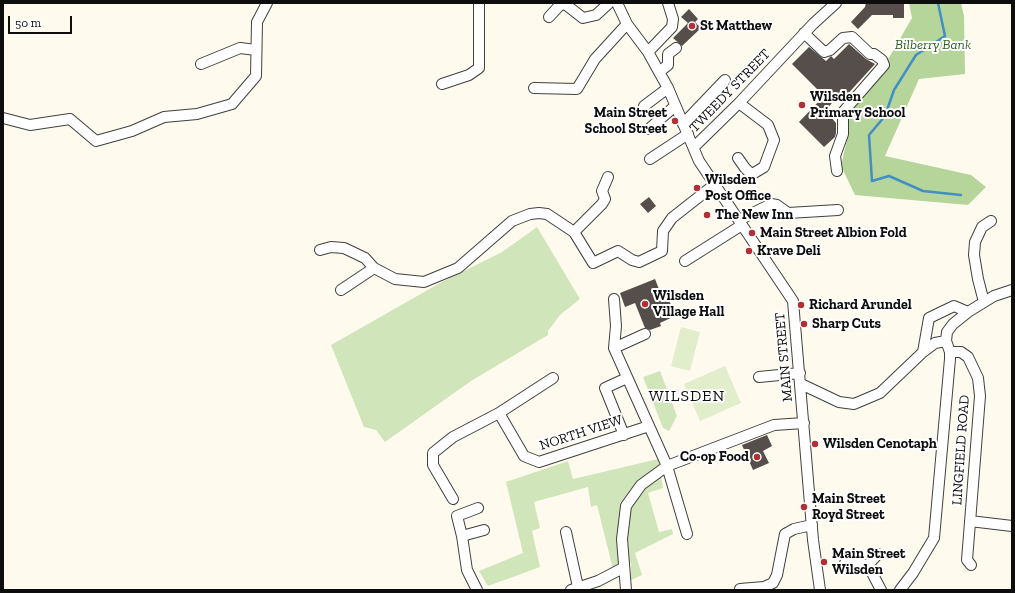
<!DOCTYPE html>
<style>
body{margin:0}
#map{position:relative;width:1015px;height:593px;overflow:hidden;background:#fefbee;font-family:"Zilla Slab",serif}
canvas{display:block}
.frame{position:absolute;inset:0;border:4px solid #0d0d0d;pointer-events:none}
.scale{position:absolute;left:8px;top:16px;width:64px;height:18px;box-sizing:border-box;border:2px solid #0d0d0d;border-top:0;padding-left:5px;font-size:12px;line-height:14px;white-space:nowrap;color:#0d0d0d;-webkit-text-stroke:3px #fff;paint-order:stroke}
</style>
<div id="map">
<canvas width="1015" height="593"></canvas>
<div class="frame"></div>
<div class="scale">50 m</div>
</div>
<script>
const context = document.querySelector('canvas').getContext('2d');
context.lineJoin = 'round';
function paint(path, color) {
  context.fillStyle = color;
  context.fill(path, 'evenodd');
}
function shape(rows) {
  const path = new Path2D();
  for (const r of rows) {
    path.moveTo(r[0], r[1]);
    for (let i = 2; i < r.length; i += 2) path.lineTo(r[i], r[i + 1]);
  }
  return path;
}
function strokePath(path, color, width, dash) {
  context.strokeStyle = color;
  context.lineWidth = width;
  context.lineCap = dash ? 'butt' : 'round';
  context.setLineDash(dash || []);
  context.stroke(path);
}
function label(font, color, halo, rows, align = 'center') {
  context.font = font + ' "Zilla Slab",serif';
  context.lineWidth = 4;
  context.setLineDash([]);
  context.textBaseline = 'middle';
  context.strokeStyle = halo;
  context.fillStyle = color;
  for (const [text, x, y, turn = 0] of rows) {
    context.save();
    context.translate(x, y);
    context.rotate((+turn || 0) * Math.PI / 180);
    context.textAlign = isNaN(turn) ? turn : align;
    if (halo) context.strokeText(text, 0, 0);
    context.fillText(text, 0, 0);
    context.restore();
  }
}
const green = shape([
 [537,227,580,299,560,315,548,331,548,335,471,381,385,442,376,430,364,427,331,345,440,283,502,252],
 [660,371,677,416,669,431,663,428,643,377],
 [658,459,663,488,648,493,659,532,672,529,673,534,635,553,642,575,631,580,631,563,613,569,597,505,591,507,588,487,534,502,540,528,532,531,540,567,488,586,479,571,523,553,506,482,568,461,573,479]
]);
const forest = shape([
 [909,3,961,3,964,16,965,74,919,79,885,156,971,175,986,187,968,205,855,195,841,166,847,139,843,118,887,61,912,18]
]);
const pitch = shape([
 [681,327,700,332,690,371,671,366],
 [725,366,741,403,700,421,684,384]
]);
const stream = shape([
 [938,3,945,36,916,55,894,90,885,116,869,135,872,181,889,176,923,191,961,195]
]);
const building = shape([
 [866,3,904,4,904,18,893,18,893,15,872,15,858,29,851,22,865,7],
 [689,9,698,19,695,22,701,28,682,46,673,38,688,23,681,17],
 [849,44,866,59,875,64,844,98,834,100,826,111,836,123,836,133,835,137,824,147,799,122,824,96,792,64,809,47,826,61,831,56,834,59],
 [649,197,656,206,648,213,640,204],
 [655,279,664,302,669,300,675,316,660,323,661,326,650,330,645,328,635,303,625,307,620,293],
 [767,435,772,446,763,451,769,463,753,470,742,445]
]);
const minor = shape([
 [617,3,627,24,648,52,668,88,699,161,793,301,813,540,820,590],
 [549,17,560,5,565,4,583,18,596,15,609,3],
 [804,33,824,52,830,50,843,38,852,37,870,54,874,54,882,60,884,65,843,112,843,134,835,156,837,171],
 [648,52,672,27,673,19,668,3],
 [201,64,240,48,256,50],
 [659,72,668,65,668,54,676,48],
 [442,84,469,75,479,68,479,3],
 [534,88,577,89,595,59,627,24],
 [644,106,668,88],
 [3,118,30,125,70,119,96,141,132,131,164,117,197,114,232,104,256,76,257,22,267,3],
 [683,124,725,80],
 [649,129,675,106],
 [694,147,739,103,813,24,836,3],
 [738,158,745,168,750,173,754,173,764,167,774,140,768,125,739,103],
 [650,159,688,134],
 [739,220,771,204,777,205,788,213,838,210],
 [574,232,602,204,605,199,602,191,608,177],
 [320,250,331,247,344,248,365,258,374,268,395,279,424,282,458,268,512,221,530,214,539,213,547,214,574,232,593,263,618,251,632,260,639,262,662,251,663,231,672,218,714,185],
 [685,261,742,225],
 [341,290,374,268],
 [614,299,616,326,614,348,667,466,687,534],
 [984,302,978,279,974,255,975,242,982,227,991,221],
 [614,348,645,334],
 [923,352,929,318,954,306,968,312],
 [950,352,961,352,968,357,978,378,980,396,967,560,971,565],
 [759,377,800,373],
 [801,384,839,402,854,404,880,393,923,352,935,343,946,341,947,332,953,324,968,312,994,296,1012,290],
 [499,413,524,456,539,462,649,426],
 [624,435,605,388,627,378],
 [453,499,433,465,433,453,453,437,499,413,553,378],
 [970,521,1012,526],
 [566,532,578,587],
 [462,536,484,530],
 [878,554,868,565,881,590],
 [845,563,868,565],
 [740,589,764,587,773,583,777,575,785,534,794,529,812,525],
 [477,590,467,570,462,536,457,516,478,508],
 [571,590,598,581,623,568],
 [626,590,622,539,626,506,641,485,667,466,774,425,804,423],
 [900,590,913,573,934,538,950,359,950,352,946,341]
]);
const markers = [
 [692,26,4,"#b22f35"],
 [802,105,4,"#b22f35"],
 [675,121,4,"#b22f35"],
 [697,188,4,"#b22f35"],
 [707,215,4,"#b22f35"],
 [752,233,4,"#b22f35"],
 [749,251,4,"#b22f35"],
 [645,304,4,"#b22f35"],
 [801,305,4,"#b22f35"],
 [804,324,4,"#b22f35"],
 [815,444,4,"#b22f35"],
 [757,457,4,"#b22f35"],
 [804,507,4,"#b22f35"],
 [824,562,4,"#b22f35"]
];
const poiNames = [
 ["St Matthew",700,26],
 ["Wilsden",810,97],
 ["Primary School",810,113],
 ["Main Street",667,113,"right"],
 ["School Street",667,129,"right"],
 ["Wilsden",705,180],
 ["Post Office",705,196],
 ["The New Inn",715,215],
 ["Main Street Albion Fold",760,233],
 ["Krave Deli",757,251],
 ["Wilsden",653,296],
 ["Village Hall",653,312],
 ["Richard Arundel",809,305],
 ["Sharp Cuts",812,324],
 ["Wilsden Cenotaph",823,444],
 ["Co-op Food",749,457,"right"],
 ["Main Street",812,499],
 ["Royd Street",812,515],
 ["Main Street",832,554],
 ["Wilsden",832,570]
];
const parkNames = [
 ["Bilberry Bank",933,45]
];
const streetNames = [
 ["TWEEDY STREET",730,91,-46],
 ["MAIN STREET",784,357,-95],
 ["NORTH VIEW",581,433,-18],
 ["LINGFIELD ROAD",961,450,-86]
];
const quarterNames = [
 ["WILSDEN",687,396]
];
paint(green, '#d0e5ba');
paint(forest, '#b5d59b');
paint(pitch, '#e1edcb');
strokePath(stream, '#438fc3', 2.5);
paint(building, '#554e4a');
strokePath(minor, '#404040', 12);
strokePath(minor, '#fff', 10);
for (const [x, y, r, color] of markers) {
  const dot = new Path2D();
  dot.arc(x, y, r, 0, 2 * Math.PI);
  context.fillStyle = color;
  context.fill(dot);
  strokePath(dot, '#fff', 1.5);
}
label('bold 14px', '#0d0d0d', '#fff', poiNames, 'left');
label('italic 14px', '#2f5f22', '#fff', parkNames);
label('14px', '#0d0d0d', '#fff', streetNames);
context.letterSpacing = '1px';
label('16px', '#0d0d0d', '#fff', quarterNames);
context.letterSpacing = '0px';
</script>
